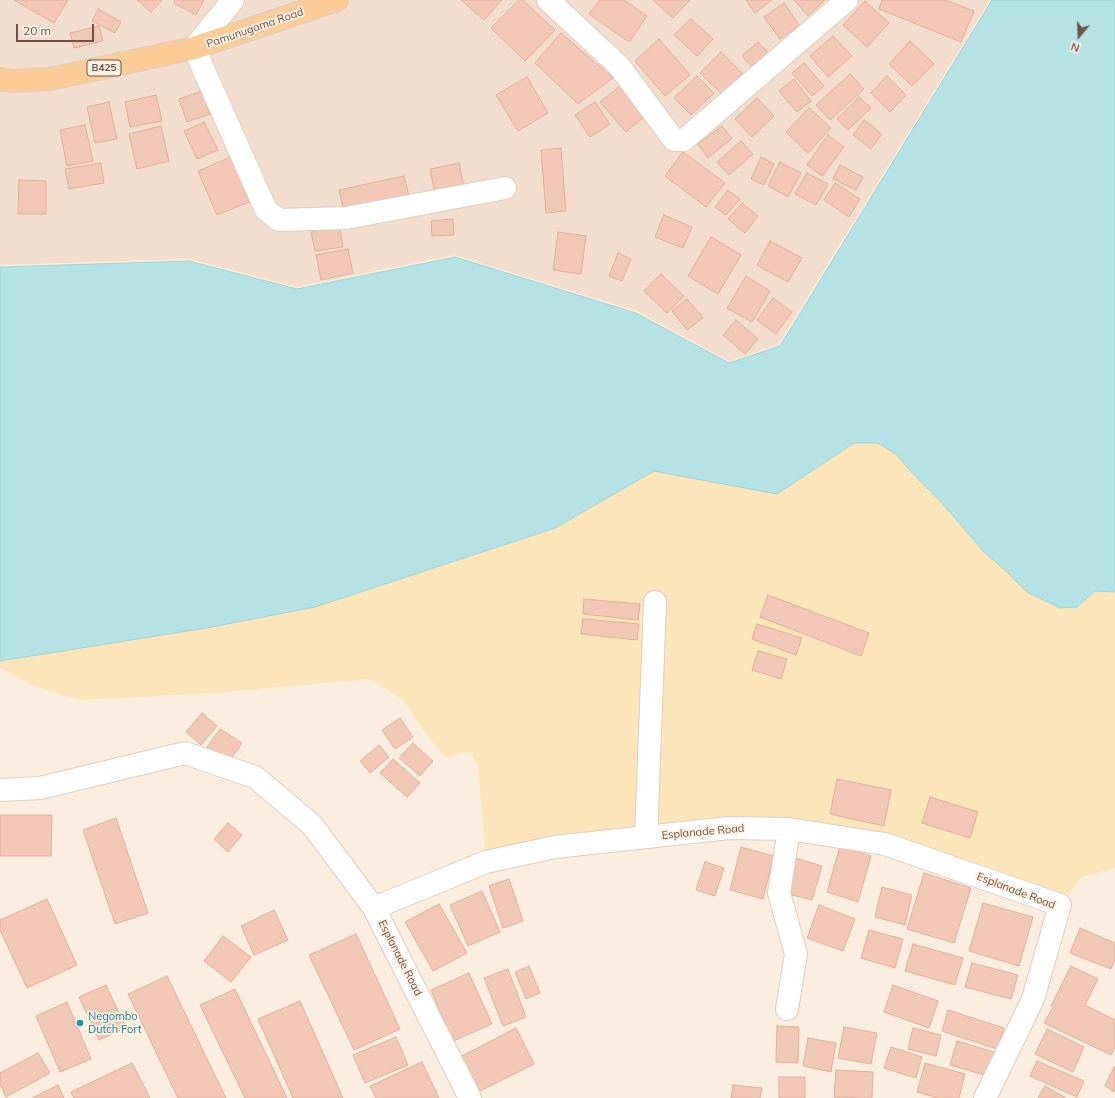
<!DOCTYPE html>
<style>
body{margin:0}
#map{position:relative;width:1115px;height:1098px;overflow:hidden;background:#fceedf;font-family:Mulish,sans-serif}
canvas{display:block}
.north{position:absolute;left:1059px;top:16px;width:40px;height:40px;-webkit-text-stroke:3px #fff2e4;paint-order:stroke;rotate:199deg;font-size:11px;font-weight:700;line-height:16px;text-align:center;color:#715247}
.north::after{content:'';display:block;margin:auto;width:14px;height:18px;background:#715247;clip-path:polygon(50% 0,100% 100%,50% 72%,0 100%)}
.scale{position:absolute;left:16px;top:24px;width:78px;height:18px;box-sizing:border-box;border:2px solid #715247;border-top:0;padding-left:5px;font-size:12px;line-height:14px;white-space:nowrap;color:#715247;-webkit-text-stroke:3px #fff2e4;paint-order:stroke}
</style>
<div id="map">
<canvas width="1115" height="1098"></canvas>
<div class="north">N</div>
<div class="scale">20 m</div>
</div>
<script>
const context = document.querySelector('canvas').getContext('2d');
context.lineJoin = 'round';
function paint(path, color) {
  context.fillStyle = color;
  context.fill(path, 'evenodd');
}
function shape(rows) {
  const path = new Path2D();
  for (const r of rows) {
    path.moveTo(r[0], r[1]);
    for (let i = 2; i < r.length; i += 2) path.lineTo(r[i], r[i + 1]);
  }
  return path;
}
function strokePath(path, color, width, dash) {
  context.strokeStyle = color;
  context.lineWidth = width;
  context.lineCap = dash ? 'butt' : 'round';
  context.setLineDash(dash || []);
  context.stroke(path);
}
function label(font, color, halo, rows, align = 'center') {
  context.font = font + ' Mulish,sans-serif';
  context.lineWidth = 3.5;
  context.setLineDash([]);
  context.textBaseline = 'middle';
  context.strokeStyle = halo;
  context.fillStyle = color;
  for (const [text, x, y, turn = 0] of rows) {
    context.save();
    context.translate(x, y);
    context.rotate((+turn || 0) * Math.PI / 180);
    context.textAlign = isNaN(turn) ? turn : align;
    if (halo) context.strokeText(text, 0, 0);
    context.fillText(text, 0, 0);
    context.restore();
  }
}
const residential = shape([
 [0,0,990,0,778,345,729,361,637,311,454,255,297,287,189,259,0,265]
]);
const sand = shape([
 [854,443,878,443,897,455,913,474,942,503,984,552,1006,571,1077,607,1095,591,1115,592,1115,868,1082,877,1060,905,885,844,789,829,486,862,478,766,470,752,446,758,425,732,402,699,370,679,214,693,80,700,33,686,0,668,0,661,206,628,315,607,555,528,654,471,799,480]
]);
const water = shape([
 [992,0,1115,0,1115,592,1095,591,1077,607,1060,608,1027,592,1006,571,984,552,942,503,913,474,897,455,878,443,854,443,777,494,654,471,555,528,315,607,206,628,0,661,0,267,189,261,297,289,455,257,636,313,729,363,780,346,992,0]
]);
const building = shape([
 [14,0,68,0,54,23,14,0],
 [137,0,162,0,151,12,137,0],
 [175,0,204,0,196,15,174,3,175,0],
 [461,0,502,0,484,20,461,0],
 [519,0,523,0,555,30,525,61,491,28,519,0],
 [600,0,624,0,647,16,629,42,589,14,600,0],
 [653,0,690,0,673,18,653,0],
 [746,0,772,0,755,13,746,0],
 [794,0,825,0,808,16,794,0],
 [882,0,945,0,974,11,961,42,879,9,882,0],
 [865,1,889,23,867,47,843,25,865,1],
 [784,3,799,25,780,39,764,17,784,3],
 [98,9,121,22,115,33,92,21,98,9],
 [691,19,713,39,697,56,674,35,691,19],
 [99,26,103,41,74,48,70,33,99,26],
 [561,33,613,78,578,104,535,63,561,33],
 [833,36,852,56,828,77,810,56,833,36],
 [659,39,690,75,665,96,635,61,659,39],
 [910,41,934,64,912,86,889,64,910,41],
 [758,42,772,57,756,71,742,56,758,42],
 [721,52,743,74,723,95,700,73,721,52],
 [804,63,824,86,812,96,792,73,804,63],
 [850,74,864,89,830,120,816,105,850,74],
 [697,76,714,93,691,115,674,98,697,76],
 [887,76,906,95,890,112,871,93,887,76],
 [527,77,548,113,518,131,496,95,527,77],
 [794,79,811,101,797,112,779,91,794,79],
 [621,85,646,115,626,132,600,102,621,85],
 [202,91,210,114,187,122,179,99,202,91],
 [156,95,162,121,130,127,125,102,156,95],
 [859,97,871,108,848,130,837,119,859,97],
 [757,98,774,116,752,137,735,119,757,98],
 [109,102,117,139,95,143,87,107,109,102],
 [595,102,610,124,590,137,575,115,595,102],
 [809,108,831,128,808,153,786,132,809,108],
 [864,120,882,134,871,149,853,135,864,120],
 [204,122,218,150,197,159,184,131,204,122],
 [85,125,93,161,67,166,60,130,85,125],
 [161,126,169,161,137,169,129,134,161,126],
 [722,126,732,138,708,158,698,144,722,126],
 [828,135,844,147,822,176,807,165,828,135],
 [741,141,753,154,729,175,717,162,741,141],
 [561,148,566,211,546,213,541,150,561,148],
 [683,152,725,183,706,207,665,176,683,152],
 [233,156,252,201,217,215,198,171,233,156],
 [761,157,774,164,764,185,751,179,761,157],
 [780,162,801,173,788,197,768,186,780,162],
 [101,163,104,183,69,189,65,169,101,163],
 [459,163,464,188,435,194,430,169,459,163],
 [840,165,863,177,856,190,833,179,840,165],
 [807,173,828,184,816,205,795,194,807,173],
 [404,176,409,196,344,211,339,190,404,176],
 [19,180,46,181,46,214,18,214,19,180],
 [835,183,860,199,849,217,824,200,835,183],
 [728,190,740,199,726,215,715,207,728,190],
 [742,203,758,216,745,233,728,219,742,203],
 [664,215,692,227,683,248,655,237,664,215],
 [453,219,454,235,432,236,431,221,453,219],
 [340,227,343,247,315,251,311,232,340,227],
 [558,232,586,236,581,274,553,270,558,232],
 [711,237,741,255,718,294,688,276,711,237],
 [770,241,802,258,788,282,757,265,770,241],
 [348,249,353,273,321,280,316,255,348,249],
 [618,253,631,259,622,281,609,276,618,253],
 [661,274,684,296,667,313,644,291,661,274],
 [746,276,770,291,752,322,727,308,746,276],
 [773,298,792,312,776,334,757,320,773,298],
 [687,299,703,318,687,330,672,311,687,299],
 [736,320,758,339,745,354,723,335,736,320],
 [768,595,869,633,861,656,760,617,768,595],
 [584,599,640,604,638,620,583,614,584,599],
 [583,619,639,624,637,640,581,634,583,619],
 [757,624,802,638,796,655,752,639,757,624],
 [758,651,787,659,781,679,752,670,758,651],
 [202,713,217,726,201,745,186,732,202,713],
 [400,718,413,737,395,749,382,730,400,718],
 [220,729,242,743,229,762,207,747,220,729],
 [413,743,433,761,420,776,399,758,413,743],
 [379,745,389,757,370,773,360,761,379,745],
 [393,759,420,783,407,797,380,773,393,759],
 [837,779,891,790,884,826,830,814,837,779],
 [930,797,978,812,970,838,922,823,930,797],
 [0,815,52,815,51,856,0,856,0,815],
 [116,818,148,913,115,924,83,830,116,818],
 [228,823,242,835,228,852,214,839,228,823],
 [840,846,871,856,858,902,827,892,840,846],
 [741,847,774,856,763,899,730,890,741,847],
 [795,858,822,866,812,900,785,893,795,858],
 [705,862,724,868,715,896,696,890,705,862],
 [924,873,971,888,954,943,907,929,924,873],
 [509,879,523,921,503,928,489,886,509,879],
 [882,887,912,895,905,925,875,917,882,887],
 [482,891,500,932,468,946,450,905,482,891],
 [47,899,77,965,27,988,0,930,0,920,47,899],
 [983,903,1033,917,1019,966,969,951,983,903],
 [439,904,467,953,433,971,405,922,439,904],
 [819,905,855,919,843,951,807,938,819,905],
 [274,910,288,940,254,955,241,926,274,910],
 [1080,928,1115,943,1115,959,1111,969,1070,953,1080,928],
 [869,930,903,939,895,968,861,958,869,930],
 [356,934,400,1029,354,1050,309,955,356,934],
 [223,936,251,957,231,982,204,961,223,936],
 [913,944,963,958,955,985,905,971,913,944],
 [972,963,1018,975,1011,999,965,987,972,963],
 [529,966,540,993,526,999,515,972,529,966],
 [1071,966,1098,979,1085,1005,1115,1020,1115,1047,1111,1055,1044,1023,1053,1007,1051,1006,1071,966],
 [508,969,526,1017,503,1026,484,978,508,969],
 [469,973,492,1024,453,1041,431,990,469,973],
 [167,976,226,1098,178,1098,128,994,167,976],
 [106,985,126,1028,99,1040,79,997,106,985],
 [893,985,938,1001,929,1028,884,1012,893,985],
 [235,989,287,1098,245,1098,200,1005,235,989],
 [300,1001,343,1098,293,1098,258,1019,300,1001],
 [67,1002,91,1059,60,1072,36,1016,67,1002],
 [948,1010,1004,1028,997,1049,942,1031,948,1010],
 [777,1026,799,1027,798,1063,776,1062,777,1026],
 [844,1027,877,1033,871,1064,838,1058,844,1027],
 [516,1028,534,1064,478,1092,460,1057,516,1028],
 [913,1028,941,1035,936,1056,908,1049,913,1028],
 [1047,1029,1084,1047,1073,1072,1035,1054,1047,1029],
 [396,1037,408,1065,365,1083,353,1055,396,1037],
 [808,1038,836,1043,831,1072,803,1066,808,1038],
 [957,1041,994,1052,988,1076,950,1065,957,1041],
 [891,1047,922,1057,916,1078,884,1068,891,1047],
 [38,1053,50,1073,6,1097,0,1084,0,1073,38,1053],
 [1037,1061,1084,1081,1077,1097,1030,1076,1037,1061],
 [422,1062,439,1098,376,1098,370,1086,422,1062],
 [132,1063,150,1098,74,1098,71,1092,132,1063],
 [925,1063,965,1074,959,1098,938,1098,917,1092,925,1063],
 [1114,1067,1115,1067,1115,1092,1105,1086,1114,1067],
 [836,1070,873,1072,872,1098,834,1097,836,1070],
 [779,1077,805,1077,805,1098,779,1098,779,1077],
 [58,1085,64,1098,32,1098,58,1085],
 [733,1085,762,1088,760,1098,731,1098,733,1085],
 [1045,1086,1066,1098,1038,1098,1045,1086]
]);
const minor = shape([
 [233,0,194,48,266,210,279,220,346,218,505,188],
 [548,0,619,66,674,140,684,140,847,0],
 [0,790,40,788,185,753,255,777,312,825,374,908,470,1098],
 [646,837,655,602],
 [374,908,486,862,555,847,729,828,789,829,885,844,1060,905,1033,999,985,1098],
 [787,1009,796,954,779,893,789,829]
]);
const major = shape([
 [0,79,12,81,50,79,194,48,337,0]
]);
const markers = [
 [80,1023,4,"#0f9aa8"]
];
const shields = [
 [104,68,34]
];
const shieldNames = [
 ["B425",104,68]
];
const streetNames = [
 ["Pamunugama Road",255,28,-19],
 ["Esplanade Road",703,832,-5],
 ["Esplanade Road",1016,891,21],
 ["Esplanade Road",400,958,63]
];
const cultureNames = [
 ["Negombo",88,1017],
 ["Dutch Fort",88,1030]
];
paint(residential, '#f3decd');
paint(sand, '#fce6b9');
paint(water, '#b4e2e5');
strokePath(water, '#9ad3d6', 1);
paint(building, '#f1c8b6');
strokePath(building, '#e3ad97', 1);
strokePath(minor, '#e1cbbe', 24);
strokePath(major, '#d7cfcb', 24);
strokePath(minor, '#fff', 22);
strokePath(major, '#fbcc96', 22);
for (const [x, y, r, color] of markers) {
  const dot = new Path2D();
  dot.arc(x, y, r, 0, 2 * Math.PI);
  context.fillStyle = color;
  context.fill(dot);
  strokePath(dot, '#fff2e4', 1.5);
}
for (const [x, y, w] of shields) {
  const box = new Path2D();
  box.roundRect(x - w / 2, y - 8, w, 16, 3);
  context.fillStyle = '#fff2e4';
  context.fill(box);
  strokePath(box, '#715247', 1);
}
label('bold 10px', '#715247', null, shieldNames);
label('11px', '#715247', '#fff2e4', streetNames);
label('11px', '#0d838f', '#fff2e4', cultureNames, 'left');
</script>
